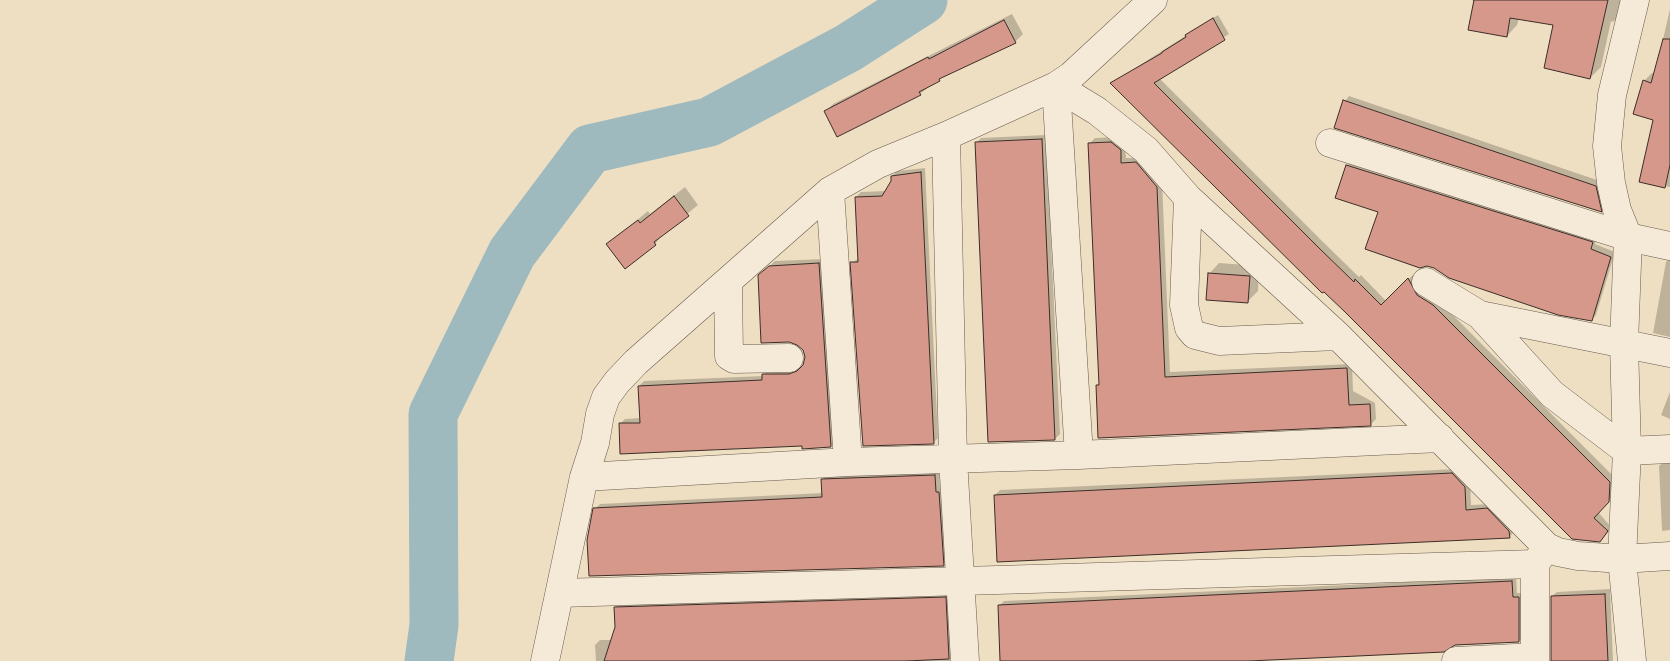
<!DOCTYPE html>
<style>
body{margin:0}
canvas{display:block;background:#eedfc2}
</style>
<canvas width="1670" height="661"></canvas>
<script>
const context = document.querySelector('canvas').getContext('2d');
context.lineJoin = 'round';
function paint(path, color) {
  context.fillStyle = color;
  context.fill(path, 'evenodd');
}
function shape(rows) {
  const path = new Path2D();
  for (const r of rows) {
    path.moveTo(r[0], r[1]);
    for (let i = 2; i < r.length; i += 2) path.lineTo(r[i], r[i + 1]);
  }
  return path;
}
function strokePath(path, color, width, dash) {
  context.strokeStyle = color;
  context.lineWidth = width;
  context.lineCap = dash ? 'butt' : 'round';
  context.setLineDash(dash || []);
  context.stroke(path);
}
const shadow = shape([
 [1472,0,1626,0,1624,11,1613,22,1611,21,1601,67,1590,78,1555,24,1519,18,1517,25,1507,36],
 [1670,9,1670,187,1641,181,1654,119,1644,81,1652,73,1655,74],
 [1012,14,1023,34,1015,42,944,75,920,94,825,112,833,104],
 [1218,15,1229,34,1159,78,1323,242,1359,277,1361,275,1386,301,1413,275,1422,290,1438,300,1614,477,1613,496,1598,512,1612,528,1600,541,1346,311,1112,83],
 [1349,96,1600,181,1606,206,1601,211,1345,101],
 [1046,135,1060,434,1055,439,976,143,981,138],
 [1116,137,1125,145,1126,158,1141,158,1162,181,1170,372,1352,364,1353,391,1375,403,1376,419,1371,424,1098,385,1100,383,1090,143,1095,138],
 [1352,160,1597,238,1595,244,1615,252,1596,315,1591,320,1379,212,1337,197,1347,165],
 [925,168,938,438,933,443,852,263,859,258,856,197,861,192,886,191,892,181,892,176,897,171],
 [685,187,698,205,664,233,655,244,608,244,648,211,650,214],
 [1670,258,1670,337,1653,333,1666,262],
 [824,259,836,441,831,446,620,424,625,419,641,418,639,386,644,381,763,376,768,370,803,367,806,357,804,350,765,270,775,261],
 [1219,263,1259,266,1258,291,1248,301,1209,274],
 [1670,392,1670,419,1661,415],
 [1664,461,1670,461,1670,530,1662,531,1659,466],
 [1457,469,1470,482,1471,505,1492,504,1514,532,1509,537,995,495,1000,490],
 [939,471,940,488,944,488,948,560,943,565,595,509,600,504,823,493,822,480,827,475],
 [1516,577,1517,593,1524,593,1524,636,1519,641,1225,661,1001,661,999,606,1004,601],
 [1610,589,1613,661,1551,661,1552,596,1557,592],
 [950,593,954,653,950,656,950,661,596,661,595,645,600,640,612,640,616,627,615,608,620,603]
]);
const river = shape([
 [429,661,434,625,433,414,512,253,590,149,709,122,848,48,923,0]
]);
const building = shape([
 [1474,0,1608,0,1590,79,1544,68,1553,25,1510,18,1507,37,1468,30,1474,0],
 [1213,18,1225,40,1154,83,1318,247,1354,282,1355,279,1381,305,1408,278,1417,295,1433,305,1610,482,1609,502,1594,518,1608,531,1600,542,1572,539,1345,312,1324,292,1322,293,1110,83,1162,53,1162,52,1186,37,1185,35,1213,18],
 [1004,20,1016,43,939,79,940,81,919,92,921,95,837,137,824,111,928,57,929,59,1004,20],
 [1663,39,1670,39,1670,165,1665,188,1639,182,1653,120,1633,114,1643,80,1651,83,1663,39],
 [1343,100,1596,186,1602,212,1334,128,1343,100],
 [1042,139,1055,440,988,442,975,142,1042,139],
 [1111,142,1121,150,1121,163,1136,162,1157,187,1165,377,1347,368,1349,405,1370,404,1371,426,1098,438,1096,385,1099,385,1088,143,1111,142],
 [1346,165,1593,242,1591,249,1611,257,1592,321,1558,315,1449,278,1434,268,1427,266,1420,268,1365,249,1378,212,1335,198,1346,165],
 [921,172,934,444,863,446,850,262,858,262,855,197,882,196,891,181,891,176,921,172],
 [674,196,689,216,654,242,656,245,625,269,606,244,638,220,640,223,674,196],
 [819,263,831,447,802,449,802,446,620,454,619,423,640,423,638,386,762,380,762,374,789,374,797,371,803,365,805,357,803,350,797,345,789,342,761,343,758,275,769,266,819,263],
 [1208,273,1250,276,1248,303,1206,300,1208,273],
 [1452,473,1465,487,1466,510,1487,508,1509,531,1510,538,997,562,994,495,1452,473],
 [935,475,936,492,939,492,944,566,589,576,587,540,593,508,822,497,821,479,935,475],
 [1512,581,1513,597,1519,597,1519,642,1455,645,1444,652,1249,661,1000,661,998,605,1512,581],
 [1605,594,1608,661,1551,661,1551,596,1605,594],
 [946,597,949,659,906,661,604,661,615,627,614,607,946,597]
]);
const minor = shape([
 [1056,86,1097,111,1146,150,1188,198,1338,336,1547,547,1558,552,1578,556,1622,559,1670,556],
 [1056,86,1079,455],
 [946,136,953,459,965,661],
 [1330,143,1628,237,1670,246],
 [830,191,848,462],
 [1188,198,1184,305,1189,328,1195,335,1219,341,1338,336],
 [1426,282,1480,315,1670,353],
 [728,283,729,356,734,359,789,358],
 [1480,315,1552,394,1627,451,1670,449],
 [584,477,848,462,1079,455,1440,438],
 [1535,564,1535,661],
 [560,593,1535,564,1547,547],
 [545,661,584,477,595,443,600,414,606,397,617,382,636,362,830,191,878,164,946,136,1056,86,1071,76,1153,0],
 [1456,661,1535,657],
 [1632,661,1622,559,1627,451,1624,344,1628,237,1617,210,1611,183,1607,146,1612,95,1635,0]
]);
paint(shadow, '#0003');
strokePath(river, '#9fbabe', 49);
paint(building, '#d6988b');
strokePath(building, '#3c2e27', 1);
strokePath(minor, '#685a4e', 29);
strokePath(minor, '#f4ead7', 28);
</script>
